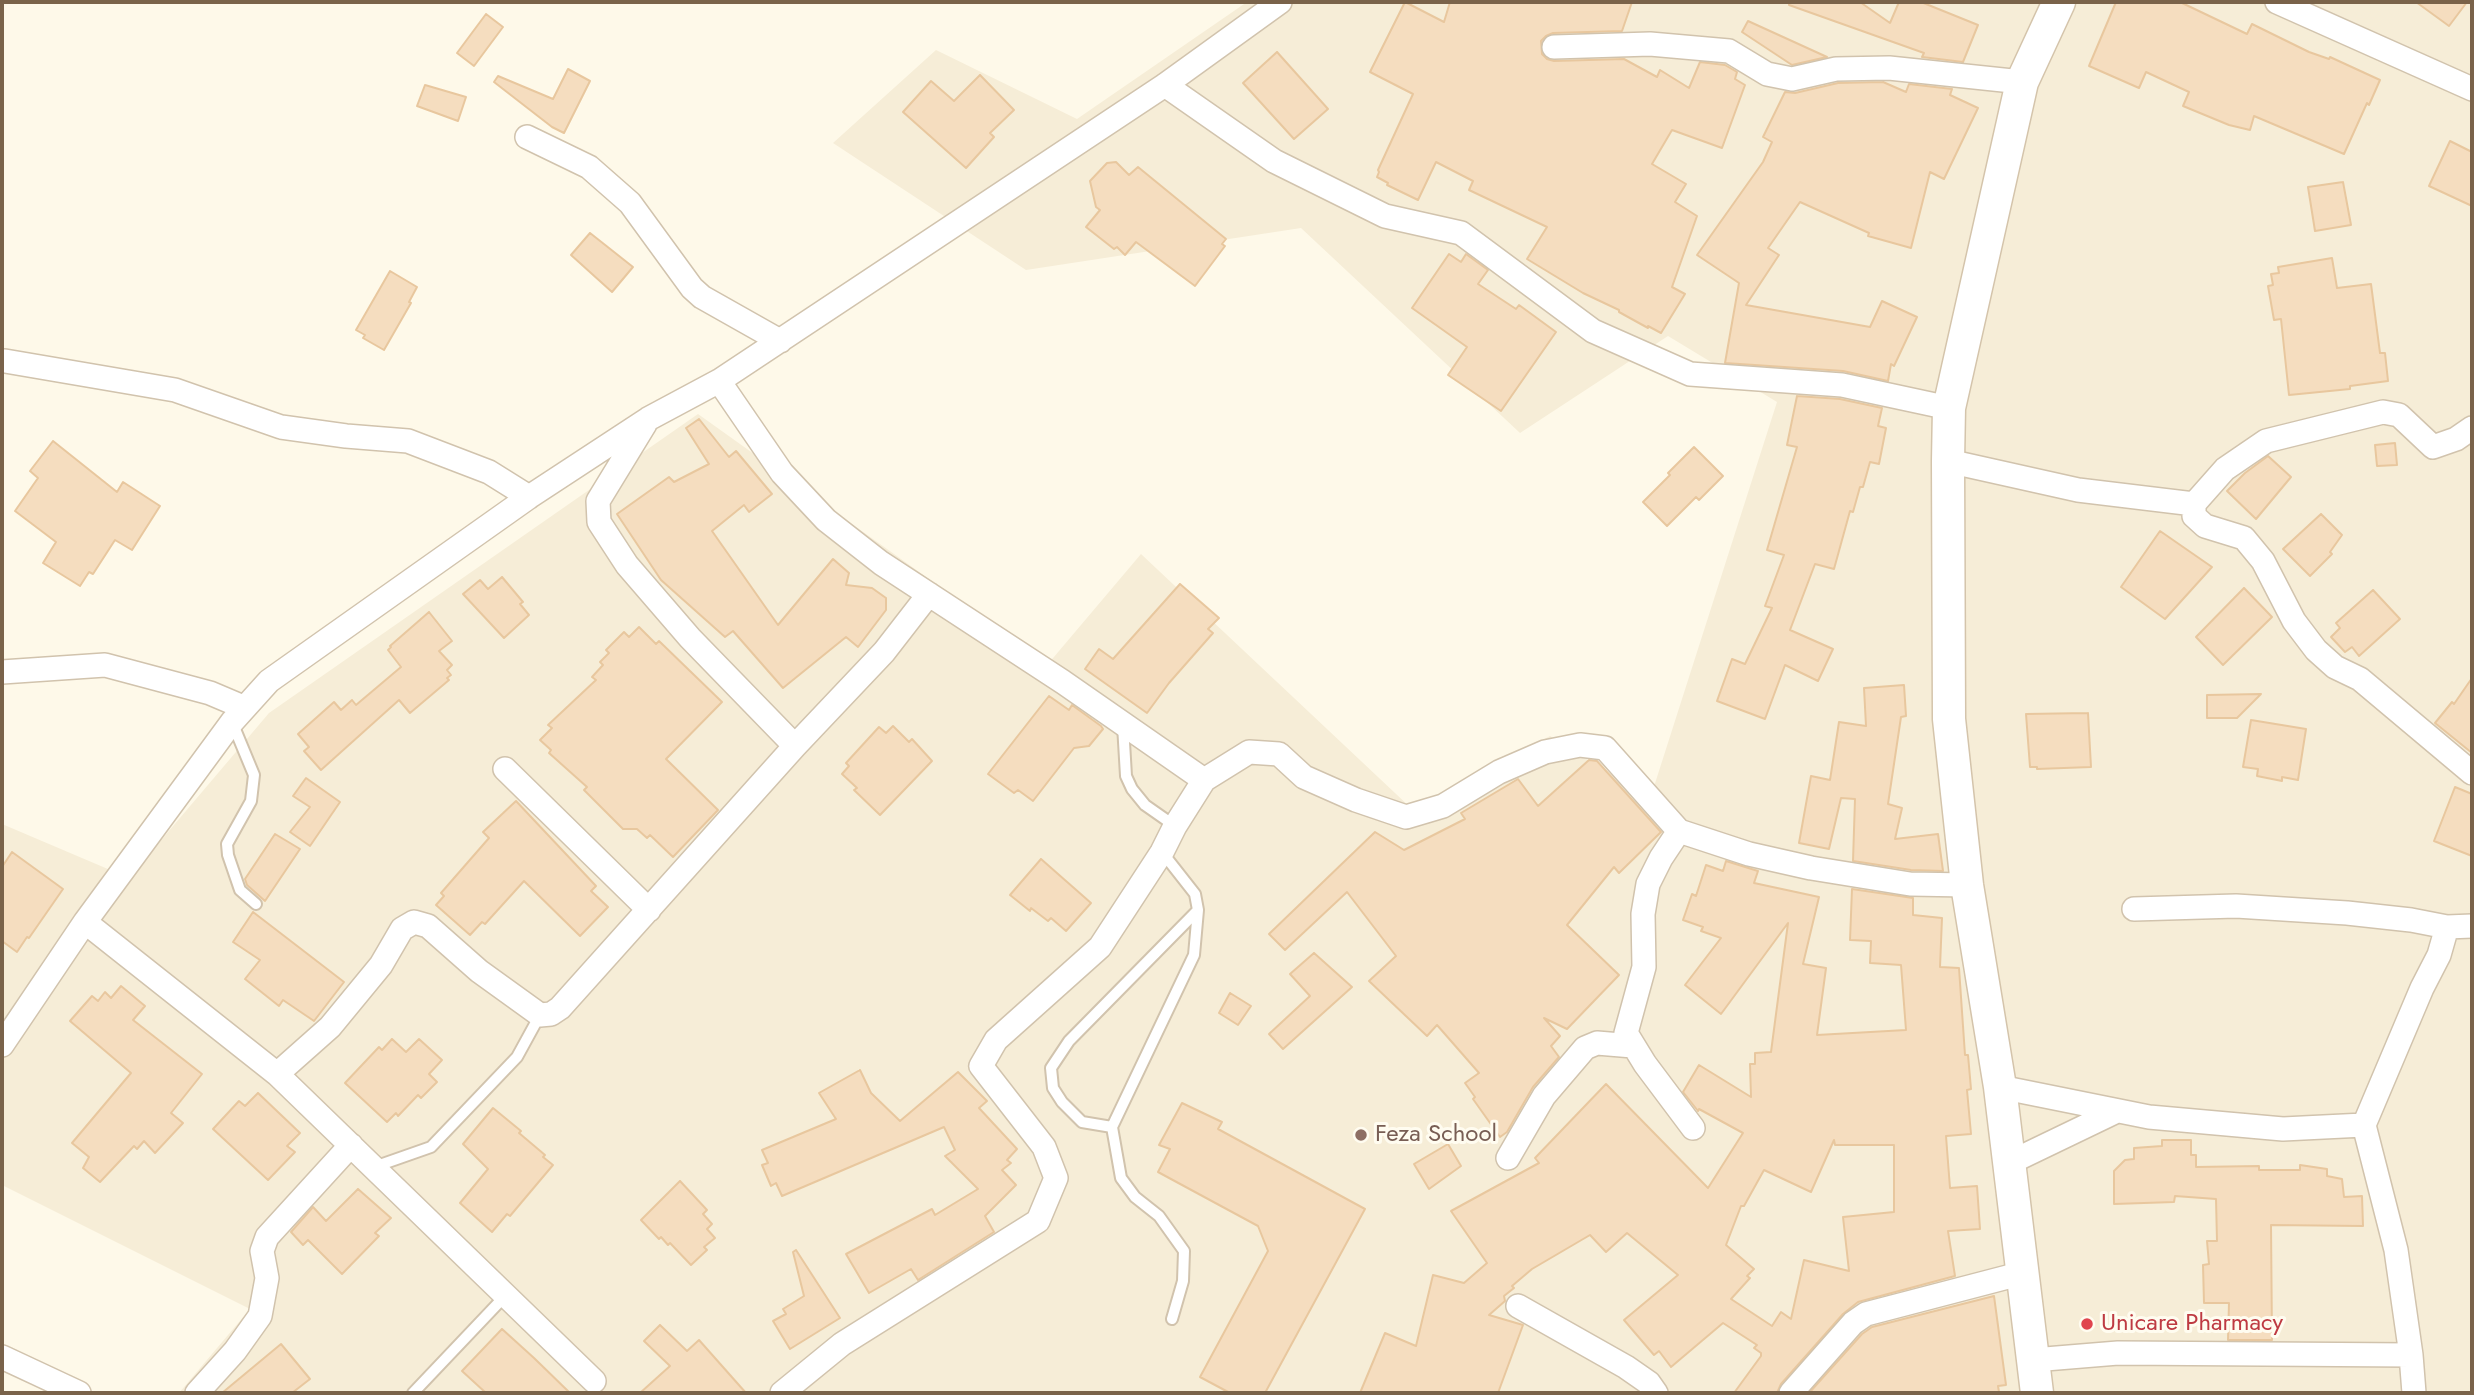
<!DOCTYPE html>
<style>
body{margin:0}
#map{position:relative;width:2474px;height:1395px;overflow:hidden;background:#fef9e9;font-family:Jost,sans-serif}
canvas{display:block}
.frame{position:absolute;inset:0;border:4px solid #7a634a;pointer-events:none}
</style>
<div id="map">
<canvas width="2474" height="1395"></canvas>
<div class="frame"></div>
</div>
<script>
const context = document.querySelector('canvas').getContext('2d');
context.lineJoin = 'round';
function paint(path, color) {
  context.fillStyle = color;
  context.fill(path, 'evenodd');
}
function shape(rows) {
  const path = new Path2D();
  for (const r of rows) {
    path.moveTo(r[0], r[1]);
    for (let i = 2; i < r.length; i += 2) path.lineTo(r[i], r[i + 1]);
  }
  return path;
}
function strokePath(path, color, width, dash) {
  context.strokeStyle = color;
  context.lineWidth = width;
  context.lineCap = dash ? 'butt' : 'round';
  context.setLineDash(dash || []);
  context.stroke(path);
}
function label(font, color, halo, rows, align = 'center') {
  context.font = font + ' Jost,sans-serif';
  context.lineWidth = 6;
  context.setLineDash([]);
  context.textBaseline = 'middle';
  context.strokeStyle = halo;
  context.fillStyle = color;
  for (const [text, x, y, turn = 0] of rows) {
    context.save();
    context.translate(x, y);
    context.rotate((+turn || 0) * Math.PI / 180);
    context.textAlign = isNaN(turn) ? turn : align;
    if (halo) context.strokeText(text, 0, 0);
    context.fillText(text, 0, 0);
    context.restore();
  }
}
const residential = shape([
 [1247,2,2472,2,2472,1393,179,1393,250,1309,2,1185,2,824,129,878,269,713,698,414,1048,664,1141,554,1412,809,1550,736,1650,799,1777,402,1668,336,1520,433,1301,228,1026,270,833,143,936,50,1077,119]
]);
const building = shape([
 [1405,2,1444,22,1450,2,1632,2,1622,31,1553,33,1546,36,1541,41,1542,54,1547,59,1554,61,1624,59,1657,77,1660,70,1689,88,1700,62,1725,65,1737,72,1735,79,1745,85,1722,148,1672,130,1652,164,1686,184,1675,202,1697,216,1672,287,1685,294,1661,333,1648,326,1648,328,1619,312,1619,310,1583,293,1527,259,1547,227,1469,190,1473,181,1436,162,1418,200,1387,185,1388,183,1377,177,1379,172,1378,170,1413,94,1370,72,1405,2],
 [1789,2,1860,2,1890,23,1899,2,1921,2,1978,25,1963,62,1922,57,1924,53,1789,5,1789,2],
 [2116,2,2180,2,2247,34,2252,24,2309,52,2329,59,2330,57,2380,80,2369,105,2367,103,2344,154,2254,116,2250,130,2229,125,2183,106,2189,92,2146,72,2139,88,2089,66,2116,2],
 [2416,2,2467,2,2449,26,2416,2],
 [486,14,503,27,474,66,457,53,486,14],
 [1748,21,1827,57,1792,65,1742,32,1748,21],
 [1277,52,1328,109,1294,139,1243,83,1277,52],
 [568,69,590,81,564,133,552,127,494,82,498,76,553,99,568,69],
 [980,75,1014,110,990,133,994,137,966,168,903,112,931,81,954,101,980,75],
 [1883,82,1906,92,1909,84,1952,89,1950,95,1978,108,1944,179,1930,172,1911,248,1868,236,1869,233,1800,202,1768,248,1779,255,1746,305,1870,327,1882,301,1917,317,1894,366,1891,364,1888,381,1843,371,1725,363,1739,283,1697,255,1763,162,1772,142,1763,137,1785,92,1795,93,1838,83,1883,82],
 [425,85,466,97,458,121,417,106,425,85],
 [2450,141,2472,152,2472,206,2429,186,2450,141],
 [1116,162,1129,175,1138,167,1226,239,1222,244,1225,246,1195,286,1136,242,1125,255,1117,247,1114,249,1086,227,1100,210,1096,207,1090,181,1107,163,1116,162],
 [2343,182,2351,225,2315,231,2308,187,2343,182],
 [590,233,633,267,612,292,571,255,590,233],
 [1449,254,1461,262,1466,254,1488,270,1478,284,1516,309,1519,305,1556,332,1501,411,1448,375,1467,347,1412,308,1449,254],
 [2332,258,2337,288,2371,284,2380,353,2385,353,2388,381,2350,386,2350,389,2289,395,2281,319,2274,320,2268,286,2273,285,2271,274,2279,273,2278,267,2332,258],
 [390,271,417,287,409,302,411,303,384,350,363,338,365,335,356,330,390,271],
 [1797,396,1840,399,1882,408,1878,426,1886,428,1879,464,1870,462,1863,487,1860,487,1853,512,1850,511,1834,569,1815,564,1790,630,1833,649,1818,681,1785,665,1765,719,1717,701,1732,659,1745,664,1772,608,1765,606,1784,555,1767,550,1797,447,1787,445,1797,396],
 [699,419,729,457,736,451,772,494,749,512,744,505,712,531,778,625,833,559,849,573,846,585,872,588,886,598,886,610,858,647,846,637,783,688,733,631,725,637,661,580,617,514,669,477,674,482,709,464,686,428,699,419],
 [53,441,117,492,123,482,160,506,132,550,115,540,93,574,89,572,80,586,43,563,56,542,15,511,38,478,30,471,53,441],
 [2395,443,2397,465,2377,466,2375,445,2395,443],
 [1694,447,1723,476,1699,500,1696,497,1667,526,1643,502,1670,475,1668,473,1694,447],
 [2268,456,2291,477,2256,519,2227,491,2245,473,2268,456],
 [2321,514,2342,535,2330,552,2332,554,2310,576,2283,549,2321,514],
 [2160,531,2212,567,2165,619,2121,587,2160,531],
 [502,577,523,602,520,604,529,615,504,638,463,594,480,580,488,589,502,577],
 [1180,584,1219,618,1208,629,1213,633,1169,683,1147,713,1085,669,1099,649,1113,659,1180,584],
 [2244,588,2272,617,2223,665,2196,637,2244,588],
 [2373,590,2400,619,2359,656,2352,647,2345,652,2331,637,2340,628,2336,623,2373,590],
 [429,612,452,641,439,651,452,665,447,670,451,675,447,678,449,680,410,713,399,700,321,770,304,751,309,747,298,734,334,702,341,710,352,700,356,705,401,667,388,650,391,647,390,646,429,612],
 [639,627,656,644,659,641,722,702,666,759,718,810,673,857,650,835,647,838,637,829,623,829,584,790,587,787,549,753,551,750,540,740,552,728,548,725,596,680,592,677,603,665,600,662,609,653,606,650,624,632,629,637,639,627],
 [2472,678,2472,753,2435,723,2452,702,2454,704,2472,678],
 [1904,685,1906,716,1901,717,1888,804,1902,808,1895,839,1938,834,1943,871,1911,870,1853,861,1855,799,1841,798,1829,849,1799,843,1811,776,1830,780,1839,722,1866,726,1864,688,1904,685],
 [2261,694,2237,718,2207,718,2207,695,2261,694],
 [1049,696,1069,710,1072,705,1101,726,1103,729,1089,746,1074,748,1033,801,1018,790,1014,793,988,774,1049,696],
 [2088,713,2091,767,2037,769,2037,767,2030,767,2026,714,2088,713],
 [2251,720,2306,729,2298,780,2282,777,2282,781,2257,776,2258,769,2243,767,2251,720],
 [893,726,909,742,912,739,932,761,880,815,854,790,857,788,842,774,849,766,846,763,879,727,886,733,893,726],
 [1589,760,1597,761,1661,832,1619,873,1614,867,1567,925,1619,975,1567,1029,1544,1018,1560,1036,1551,1046,1559,1057,1533,1087,1507,1132,1500,1137,1473,1099,1475,1097,1465,1083,1479,1073,1437,1025,1427,1036,1369,981,1396,956,1347,892,1285,950,1269,934,1375,832,1404,850,1465,819,1461,813,1518,779,1538,806,1589,760],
 [306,778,340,802,310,846,290,832,310,807,293,796,306,778],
 [2455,787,2472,794,2472,856,2434,841,2455,787],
 [516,801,596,886,591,891,608,907,580,936,524,881,485,924,482,922,470,935,436,905,444,896,441,893,489,838,483,832,516,801],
 [275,834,300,849,265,901,247,885,245,879,275,834],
 [12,852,63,889,29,938,27,937,17,952,2,941,2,867,12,852],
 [1041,859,1091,903,1066,931,1051,918,1048,921,1031,908,1030,911,1010,895,1041,859],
 [1726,861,1758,871,1754,883,1819,897,1803,964,1826,968,1817,1035,1906,1030,1901,965,1870,963,1871,941,1850,940,1852,889,1913,898,1913,915,1942,918,1940,967,1959,968,1965,1055,1968,1055,1971,1089,1967,1090,1971,1134,1946,1136,1950,1188,1977,1186,1980,1229,1948,1231,1955,1276,1858,1302,1843,1314,1781,1384,1777,1393,1734,1393,1761,1356,1761,1353,1754,1348,1757,1345,1723,1323,1671,1367,1659,1351,1654,1355,1624,1320,1678,1275,1627,1233,1606,1252,1590,1235,1532,1269,1512,1286,1514,1288,1504,1296,1505,1301,1489,1315,1523,1325,1498,1393,1360,1393,1385,1333,1416,1346,1433,1275,1464,1283,1487,1263,1451,1211,1539,1163,1535,1158,1606,1084,1708,1188,1743,1133,1699,1109,1698,1111,1683,1092,1699,1065,1751,1097,1750,1064,1755,1064,1755,1053,1771,1052,1788,923,1721,1014,1685,985,1721,938,1701,931,1703,927,1683,920,1692,894,1696,896,1706,865,1723,871,1726,861],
 [1834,1140,1835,1145,1894,1145,1894,1212,1843,1217,1849,1271,1804,1260,1791,1319,1781,1312,1772,1326,1731,1299,1750,1278,1747,1276,1754,1269,1726,1245,1741,1206,1744,1206,1764,1170,1811,1192,1834,1140],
 [253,912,344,982,314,1021,283,1000,279,1006,245,979,260,960,233,942,253,912],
 [1314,953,1352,987,1283,1049,1269,1034,1310,996,1290,974,1314,953],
 [121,986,145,1006,133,1020,202,1074,171,1113,183,1123,155,1153,144,1141,137,1149,134,1146,100,1182,83,1168,89,1157,72,1143,131,1073,70,1021,92,996,98,1001,105,992,111,998,121,986],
 [1230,993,1251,1006,1238,1025,1219,1013,1230,993],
 [392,1039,406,1052,419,1039,442,1060,429,1074,437,1082,421,1098,418,1095,398,1116,396,1113,387,1122,345,1083,379,1047,382,1050,392,1039],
 [860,1070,871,1093,900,1121,958,1072,987,1101,979,1108,1017,1149,1007,1160,1011,1163,1002,1170,1016,1185,985,1216,994,1232,918,1280,911,1269,869,1293,846,1254,932,1209,935,1215,978,1189,945,1156,955,1150,944,1127,782,1196,776,1183,771,1186,762,1165,768,1163,762,1150,836,1119,819,1093,860,1070],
 [258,1093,300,1133,287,1146,295,1152,268,1180,213,1129,239,1101,245,1106,258,1093],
 [1182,1103,1222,1122,1218,1129,1365,1209,1265,1393,1230,1393,1200,1377,1268,1251,1258,1226,1158,1172,1170,1149,1159,1145,1182,1103],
 [493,1108,521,1131,519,1133,545,1155,543,1157,553,1165,510,1216,507,1214,492,1232,460,1203,488,1169,463,1144,493,1108],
 [2162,1140,2191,1140,2191,1155,2196,1155,2196,1167,2259,1166,2259,1170,2300,1170,2300,1165,2327,1169,2327,1176,2342,1179,2344,1197,2362,1196,2363,1226,2271,1225,2272,1340,2228,1340,2229,1303,2204,1303,2203,1265,2209,1264,2207,1241,2217,1241,2216,1199,2175,1196,2174,1202,2114,1204,2114,1171,2125,1160,2134,1159,2134,1148,2162,1146,2162,1140],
 [1448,1144,1461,1166,1429,1189,1414,1164,1448,1144],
 [680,1181,707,1210,703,1214,712,1224,707,1229,715,1238,704,1247,707,1250,691,1265,670,1243,668,1245,661,1237,659,1239,641,1220,680,1181],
 [358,1189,391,1218,375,1233,379,1236,342,1274,308,1240,303,1245,291,1232,313,1207,326,1221,358,1189],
 [796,1250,840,1318,790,1349,773,1321,786,1314,783,1309,804,1296,793,1252,796,1250],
 [1994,1296,2006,1385,1998,1386,1999,1392,1809,1393,1862,1334,1872,1327,1994,1296],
 [660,1325,687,1351,699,1340,746,1393,640,1393,670,1366,644,1341,660,1325],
 [502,1329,534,1358,570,1393,486,1393,462,1371,502,1329],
 [281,1344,310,1379,292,1393,222,1393,281,1344]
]);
const service = shape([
 [232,722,254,775,251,801,227,844,228,855,240,890,256,904],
 [1123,725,1126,776,1132,789,1145,805,1175,826],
 [1162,852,1195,894,1198,910,1194,955,1112,1127,1121,1178,1135,1197,1159,1216,1184,1251,1183,1281,1172,1319],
 [1112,1127,1082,1122,1062,1102,1053,1088,1051,1068,1069,1041,1198,910],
 [374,1167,431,1147,517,1057,540,1015],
 [413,1393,506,1295]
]);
const minor = shape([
 [2277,2,2472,89],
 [1554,47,1650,44,1729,51,1767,74,1792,79,1836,69,1889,68,2022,82],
 [1165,85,1274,161,1385,216,1461,233,1593,331,1690,374,1842,385,1949,408],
 [527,137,589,167,630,203,692,288,702,297,780,341],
 [5,361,175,390,281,427,346,436,408,441,489,472,529,497],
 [719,381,782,473,826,520,881,563,1063,682,1204,780,1175,826,1162,852,1100,947,996,1040,981,1066,1044,1147,1056,1178,1038,1221,842,1344,782,1393],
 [645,424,598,501,599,522,627,565,690,638,795,746],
 [2472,428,2456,439,2433,447,2399,415,2383,412,2266,441,2225,469,2194,504,2194,516,2205,526,2244,538,2263,561,2294,621,2316,650,2335,667,2360,679,2472,773],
 [1948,461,2078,490,2194,504],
 [2,672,105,665,210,693,243,707],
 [505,769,649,910],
 [1204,780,1249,752,1279,754,1304,777,1356,800,1406,817,1443,806,1499,772,1545,752,1580,745,1605,748,1679,831,1749,854,1811,868,1910,884,1967,885],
 [1679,831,1661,858,1648,884,1643,914,1644,967,1626,1033,1645,1064,1693,1128],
 [2134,909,2236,906,2347,913,2411,920,2447,927],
 [85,922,277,1074,594,1381],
 [2,1045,85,922,232,722,269,681,529,497,648,419,719,381,1165,85,1280,2],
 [277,1074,330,1027,381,965,402,929,414,922,428,926,479,971,540,1015,551,1014,560,1008,795,746,884,652,929,594],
 [2000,1087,2149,1117,2283,1129,2364,1125,2422,988,2439,955,2447,927,2472,926],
 [2364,1125,2396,1250,2411,1355],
 [1508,1158,1544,1096,1585,1048,1597,1043,1633,1046],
 [2009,1163,2117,1111],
 [1518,1306,1626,1367,1649,1383,1656,1393],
 [2,1357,79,1393],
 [2033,1360,2118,1353,2411,1355,2414,1393],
 [197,1393,235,1351,260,1316,267,1278,262,1251,267,1237,351,1145],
 [1791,1393,1853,1323,1866,1314,2023,1273]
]);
const secondary = shape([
 [2037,1393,2000,1087,1967,885,1949,719,1948,461,1949,408,2022,82,2059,2]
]);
const markers = [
 [1361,1135,7,"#8d6e63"],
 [2087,1324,7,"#e0444e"]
];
const educationNames = [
 ["Feza School",1375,1135]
];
const healthNames = [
 ["Unicare Pharmacy",2101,1324]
];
paint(residential, '#f6edd7');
paint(building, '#f5ddbf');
strokePath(building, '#e8c79e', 2);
strokePath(service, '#d1c3ad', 14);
strokePath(minor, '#d1c3ad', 26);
strokePath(secondary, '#d4c4ab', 35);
strokePath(service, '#fff', 10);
strokePath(minor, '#fff', 23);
strokePath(secondary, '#fff', 32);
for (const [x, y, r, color] of markers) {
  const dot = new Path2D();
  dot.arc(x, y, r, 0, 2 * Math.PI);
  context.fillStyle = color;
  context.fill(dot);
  strokePath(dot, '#fffcf0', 2.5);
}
label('24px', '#785e54', '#fffcf0', educationNames, 'left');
label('24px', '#be3a42', '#fffcf0', healthNames, 'left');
</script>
